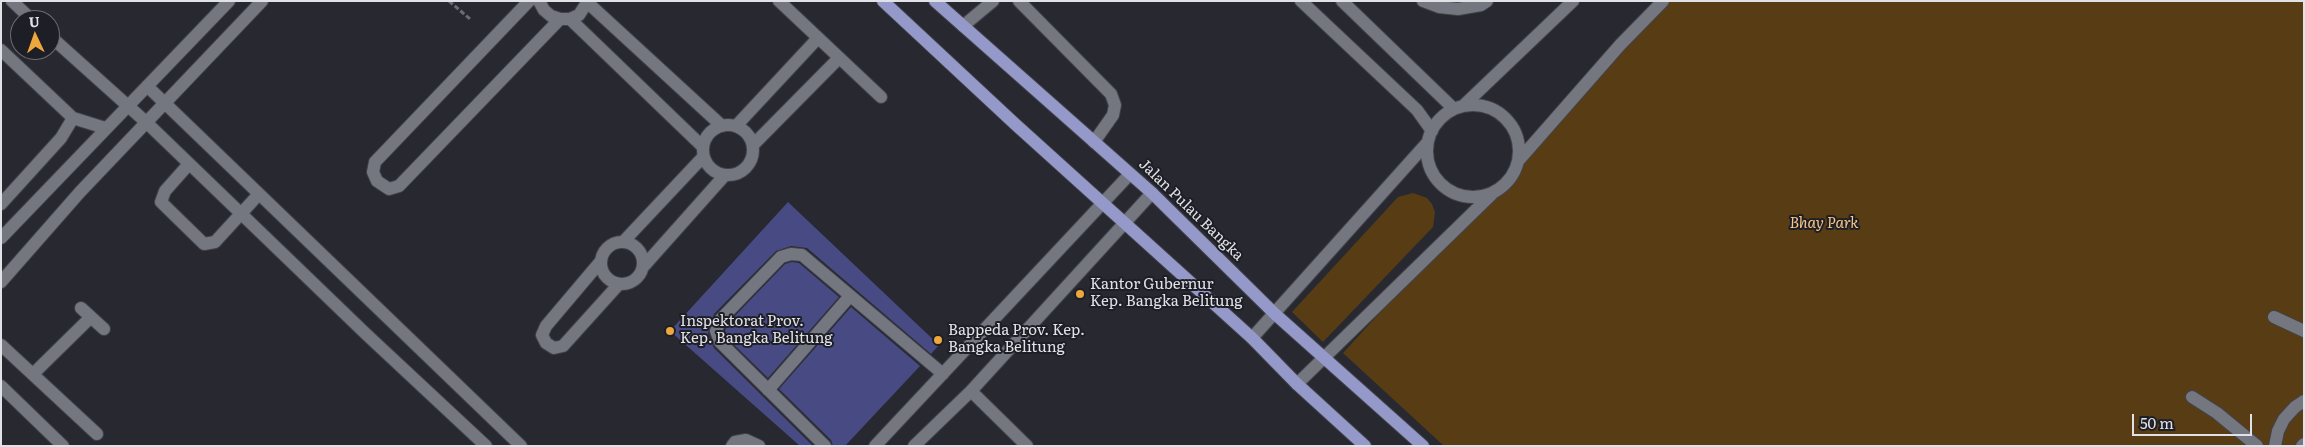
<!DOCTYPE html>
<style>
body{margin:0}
#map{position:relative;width:2305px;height:447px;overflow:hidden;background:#272830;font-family:Literata,serif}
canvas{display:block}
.frame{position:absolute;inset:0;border:2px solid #e1e2e7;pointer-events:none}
.north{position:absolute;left:10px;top:10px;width:50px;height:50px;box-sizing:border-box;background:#1e1f26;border:1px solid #6c6d73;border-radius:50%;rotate:357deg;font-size:14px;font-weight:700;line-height:20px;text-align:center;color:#e1e2e7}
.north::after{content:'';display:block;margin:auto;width:18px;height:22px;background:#eea73c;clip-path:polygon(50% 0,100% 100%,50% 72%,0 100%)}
.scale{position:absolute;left:2132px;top:414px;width:120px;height:22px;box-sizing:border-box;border:2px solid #e1e2e7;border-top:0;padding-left:6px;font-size:15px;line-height:18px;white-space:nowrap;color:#e1e2e7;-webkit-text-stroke:4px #1e1f26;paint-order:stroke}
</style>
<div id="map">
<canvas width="2305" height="447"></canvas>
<div class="frame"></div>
<div class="north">U</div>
<div class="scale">50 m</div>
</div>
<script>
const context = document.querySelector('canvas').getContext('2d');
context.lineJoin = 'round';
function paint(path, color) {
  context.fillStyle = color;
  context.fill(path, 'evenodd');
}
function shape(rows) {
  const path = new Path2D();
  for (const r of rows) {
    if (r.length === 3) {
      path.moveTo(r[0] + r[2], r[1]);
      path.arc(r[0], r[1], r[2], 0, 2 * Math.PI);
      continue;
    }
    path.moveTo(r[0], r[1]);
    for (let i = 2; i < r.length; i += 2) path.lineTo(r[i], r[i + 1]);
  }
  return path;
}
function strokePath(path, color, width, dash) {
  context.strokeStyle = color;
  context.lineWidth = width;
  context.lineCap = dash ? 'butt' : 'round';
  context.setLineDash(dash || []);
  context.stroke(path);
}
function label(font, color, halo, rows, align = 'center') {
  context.font = font + ' Literata,serif';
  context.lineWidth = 4;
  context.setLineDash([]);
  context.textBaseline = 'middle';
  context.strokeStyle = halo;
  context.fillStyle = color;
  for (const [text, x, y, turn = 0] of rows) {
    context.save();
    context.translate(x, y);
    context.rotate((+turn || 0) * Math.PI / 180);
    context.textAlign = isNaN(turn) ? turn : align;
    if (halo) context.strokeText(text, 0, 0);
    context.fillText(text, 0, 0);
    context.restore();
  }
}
const green = shape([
 [1664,1,2304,1,2304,437,2295,446,1444,446,1343,353],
 [1413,193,1427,198,1432,204,1435,212,1433,227,1323,342,1292,312,1398,197]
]);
const building = shape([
 [788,202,939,345,931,354,807,248,791,246,776,251,714,314,708,334,714,348,813,446,800,446,670,331],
 [792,262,799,263,839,297,768,378,727,338,725,331,727,324,785,264],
 [851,307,920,366,845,446,833,446,831,440,779,389]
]);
const path = shape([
 [449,1,470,19]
]);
const minor = shape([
 [12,1,32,20],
 [529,1,375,162,373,172,377,181,389,189,399,186,560,19],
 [539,1,544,10,551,16,560,19,570,19,579,15,588,1],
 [779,1,881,97],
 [1019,1,1111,94,1115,105,1113,115,1094,142],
 [1301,1,1417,110,1432,131],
 [1342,1,1454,109],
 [1423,1,1439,7,1458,9,1481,5,1487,1],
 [587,2,722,126],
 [570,19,703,147],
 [963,26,993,1],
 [50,36,147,123,366,334,486,446],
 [1,50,73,118,61,138,1,204],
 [147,86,521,446],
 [1473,151,46],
 [1463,106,1573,1],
 [73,118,105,128],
 [728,150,25],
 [736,126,818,38],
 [753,145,839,58],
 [1519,160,1620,45,1663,1],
 [189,164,165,191,161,202,204,244,215,242,259,194],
 [1,238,229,1],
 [623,242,703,157],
 [622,263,21],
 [601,261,546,326,542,335,546,343,554,348,563,346,619,284],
 [643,267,725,175],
 [1,282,80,192,262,1],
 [81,308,104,329],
 [2274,317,2304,331],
 [1252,338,1427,143],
 [1,345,97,434],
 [33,374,91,317],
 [1297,384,1492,194],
 [1,386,63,446],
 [768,390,850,296],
 [971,391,1027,446],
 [2192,397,2217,413,2257,446],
 [732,446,735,442,746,440,759,446],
 [825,446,720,342,716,331,720,320,781,257,791,254,802,255,943,374],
 [875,446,1130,174],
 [914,446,971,391,1152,193],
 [2275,446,2278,431,2284,419,2295,407,2304,401],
 [2302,446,2304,444]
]);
const major = shape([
 [883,1,1015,124,1252,338,1297,384,1365,446],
 [935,1,1152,193,1275,314,1423,446]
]);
const markers = [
 [1080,294,5,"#eea73c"],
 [670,331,5,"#eea73c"],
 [938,340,5,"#eea73c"]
];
const streetNames = [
 ["Jalan Pulau Bangka",1191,210,44]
];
const parkNames = [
 ["Bhay Park",1824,224]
];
const poiNames = [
 ["Kantor Gubernur",1090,285],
 ["Kep. Bangka Belitung",1090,302],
 ["Inspektorat Prov.",680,322],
 ["Kep. Bangka Belitung",680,339],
 ["Bappeda Prov. Kep.",948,331],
 ["Bangka Belitung",948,348]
];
paint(green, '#583d14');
paint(building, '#484a83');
strokePath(minor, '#42434a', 14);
strokePath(major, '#42434a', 14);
strokePath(path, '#6c6d74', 3, [5, 2.5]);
strokePath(minor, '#757780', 12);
strokePath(major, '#9499c9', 12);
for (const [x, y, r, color] of markers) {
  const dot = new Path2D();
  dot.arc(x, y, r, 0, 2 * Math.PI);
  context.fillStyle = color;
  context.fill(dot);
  strokePath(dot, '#1e1f26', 2);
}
label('15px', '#e1e2e7', '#1e1f26', streetNames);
label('italic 15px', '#f9c989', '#1e1f26', parkNames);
label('15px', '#e1e2e7', '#1e1f26', poiNames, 'left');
</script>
